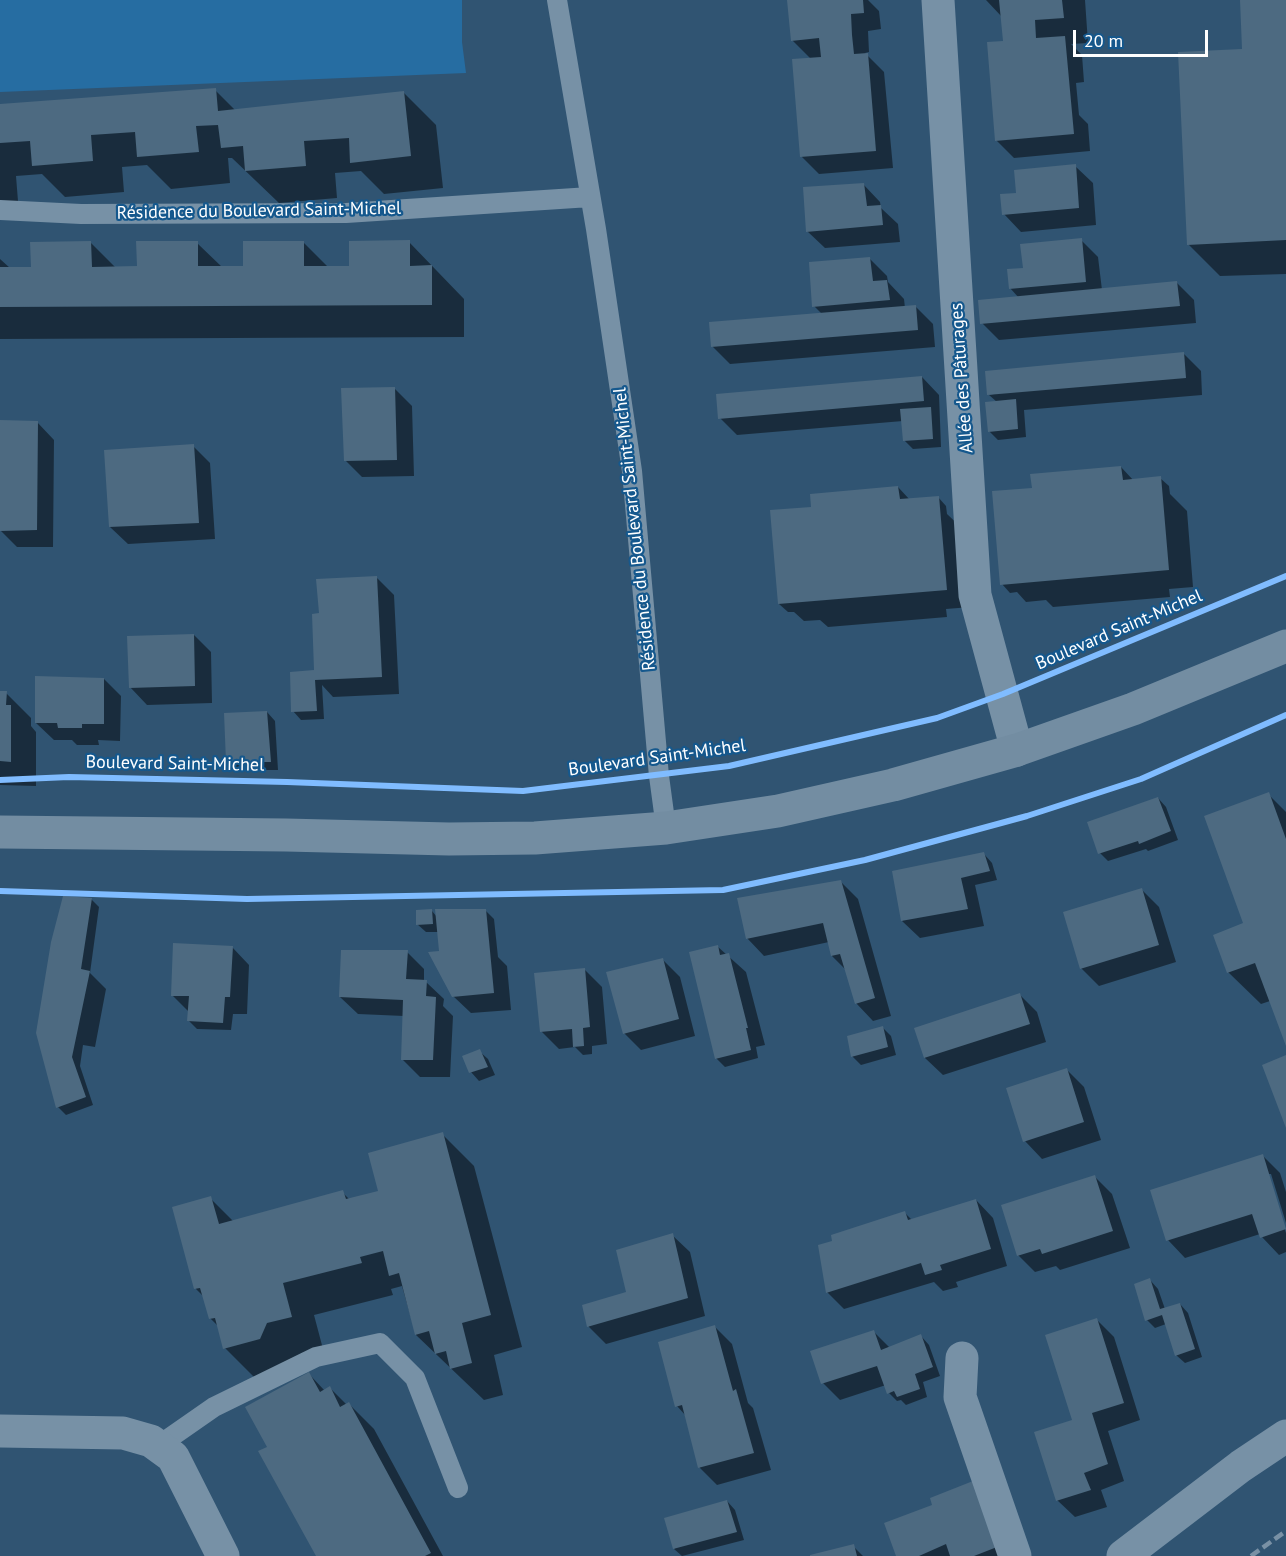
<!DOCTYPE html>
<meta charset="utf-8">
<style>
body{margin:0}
#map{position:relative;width:1286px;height:1556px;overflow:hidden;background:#305472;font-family:"PT Sans",sans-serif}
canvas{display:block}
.scale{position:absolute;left:1073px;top:30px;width:135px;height:27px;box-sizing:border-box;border:3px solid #fff;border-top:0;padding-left:8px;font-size:18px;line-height:21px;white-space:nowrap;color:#fff;-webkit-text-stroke:4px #15588d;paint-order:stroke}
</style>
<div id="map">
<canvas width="1286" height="1556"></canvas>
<div class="scale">20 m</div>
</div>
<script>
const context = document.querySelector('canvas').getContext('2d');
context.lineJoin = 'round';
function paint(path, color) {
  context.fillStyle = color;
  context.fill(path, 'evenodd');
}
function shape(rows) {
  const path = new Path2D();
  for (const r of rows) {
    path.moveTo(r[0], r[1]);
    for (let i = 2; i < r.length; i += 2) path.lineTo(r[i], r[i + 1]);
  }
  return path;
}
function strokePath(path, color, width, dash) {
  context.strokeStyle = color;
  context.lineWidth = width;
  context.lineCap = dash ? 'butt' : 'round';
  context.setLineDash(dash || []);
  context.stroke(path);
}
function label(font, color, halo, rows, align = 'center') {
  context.font = font + ' "PT Sans",sans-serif';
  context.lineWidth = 4.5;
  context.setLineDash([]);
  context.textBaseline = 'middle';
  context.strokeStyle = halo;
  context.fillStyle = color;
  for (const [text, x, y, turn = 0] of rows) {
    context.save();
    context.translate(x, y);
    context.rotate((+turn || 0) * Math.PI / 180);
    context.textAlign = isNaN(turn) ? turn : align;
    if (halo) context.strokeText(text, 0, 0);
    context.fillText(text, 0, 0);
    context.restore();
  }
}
const green = shape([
 [0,0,462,0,462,42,466,73,0,92]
]);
const shadow = shape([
 [789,0,868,0,879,11,881,29,868,31,869,52,865,53,884,72,893,168,819,174,802,157,811,59,792,40],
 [986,0,1085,0,1088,43,1071,44,1082,55,1084,82,1076,83,1079,115,1088,124,1090,151,1014,158,996,140,1006,42,1002,17],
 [1241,0,1286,0,1286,274,1220,276,1188,244,1243,50],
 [215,90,236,111,404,93,436,125,443,188,384,194,361,171,335,173,337,198,279,203,232,158,228,158,230,183,171,189,147,165,122,167,124,192,65,197,42,174,16,176,18,201,0,203,0,105],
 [1075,166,1093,183,1096,225,1021,232,1004,214,1018,194],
 [863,184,880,202,881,208,898,224,900,242,825,248,807,231],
 [1081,240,1098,257,1102,290,1177,283,1194,300,1196,323,999,340,982,323,1019,298,1010,288,1024,269],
 [303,242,328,267,350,267,409,242,464,299,464,337,0,339,0,259,10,268,32,268,91,243,116,268,138,268,197,243,222,267,245,267],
 [870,259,887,276,888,282,904,299,905,308,916,307,933,324,935,347,730,364,712,346,822,314,814,306],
 [1184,354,1201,371,1202,395,1024,410,1026,437,998,440,989,431,997,402,989,395],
 [922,377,939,395,941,447,913,449,904,440,903,421,737,435,720,418],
 [395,389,412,406,414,476,362,477,345,460],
 [37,422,54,440,53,547,17,547,0,530],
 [193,446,210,463,215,539,128,544,110,527],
 [1121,467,1134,481,1160,478,1169,486,1170,494,1187,511,1193,587,1169,589,1170,597,1053,607,1046,600,1026,602,1017,592,1010,593,1002,584,1034,489],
 [898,487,910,500,938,497,946,506,947,514,964,530,971,607,946,609,947,617,828,627,820,620,804,621,794,612,788,612,779,604,813,509],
 [377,578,394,595,399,694,333,697,322,685,324,719,301,720,293,711,316,674,321,615],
 [194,635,211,652,212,703,147,705,130,687],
 [104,679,121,696,120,741,98,740,99,745,77,745,72,740,54,740,36,723],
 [0,693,6,693,31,718,31,726,36,732,36,786,0,785],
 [267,712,275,721,278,770,236,770,228,762],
 [1268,794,1286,812,1286,1042,1270,1001,1261,1004,1228,972,1245,924],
 [1158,798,1166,807,1178,840,1148,851,1146,849,1108,861,1100,853],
 [984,854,992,863,997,880,975,885,984,926,920,938,902,921],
 [840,881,858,899,891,1016,873,1021,856,1003,846,970,832,956,829,942,764,956,747,938],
 [1142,890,1159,907,1176,962,1099,986,1081,968],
 [91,899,99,907,90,973,106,989,95,1047,83,1045,80,1066,93,1105,66,1115,58,1107],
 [485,910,494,919,498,957,507,966,511,1010,471,1013,453,996,441,952,439,932,426,932,417,924,432,911,437,917],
 [717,946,746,972,765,1045,756,1047,758,1058,725,1067,716,1058],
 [232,947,249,965,247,1014,233,1014,231,1030,197,1029,189,1021,189,1012,172,995],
 [407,952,424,969,424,981,426,982,444,999,443,1006,453,1016,450,1077,420,1077,403,1060,404,1016,358,1014,340,997],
 [662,959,680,977,695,1036,641,1050,624,1033],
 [584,969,602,987,607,1044,592,1046,592,1054,583,1055,575,1047,559,1049,541,1031],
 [1020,995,1037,1012,1046,1042,943,1075,925,1058,916,1029],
 [883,1028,891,1036,896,1055,861,1065,852,1056],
 [479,1051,488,1059,495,1075,479,1081,471,1072,464,1057],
 [1067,1070,1084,1087,1101,1140,1042,1159,1025,1141],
 [442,1134,474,1166,522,1347,494,1355,503,1395,484,1400,416,1335,402,1286,391,1289,393,1295,314,1315,323,1349,257,1380,225,1348,219,1327,210,1318,204,1297,196,1289,210,1198,234,1222,342,1192,350,1200,380,1192],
 [1263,1156,1280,1173,1286,1192,1286,1223,1271,1174,1268,1174,1286,1233,1286,1252,1279,1255,1262,1237,1260,1234,1185,1258,1168,1240,1152,1191],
 [1095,1177,1112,1194,1130,1248,1060,1270,1056,1266,1035,1272,1018,1255],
 [976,1200,993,1218,1007,1266,956,1282,958,1287,943,1291,934,1282,844,1309,827,1292,905,1213,912,1220],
 [672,1235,690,1252,705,1316,606,1344,589,1327,584,1306,628,1293],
 [1150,1280,1158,1289,1165,1309,1180,1304,1188,1313,1202,1357,1185,1363,1176,1355,1166,1324,1155,1328,1147,1320],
 [1096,1319,1114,1337,1140,1420,1108,1431,1124,1481,1101,1490,1107,1507,1075,1517,1057,1500],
 [715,1327,732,1344,748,1403,753,1408,771,1470,717,1485,700,1468,686,1416,677,1406],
 [874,1332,890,1348,921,1336,929,1345,940,1376,923,1382,927,1397,906,1405,901,1400,897,1401,889,1393,886,1385,840,1400,823,1383],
 [309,1374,325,1391,330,1388,347,1405,349,1404,374,1429,443,1556,317,1556,269,1447],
 [972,1483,1004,1556,897,1556],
 [727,1501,735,1510,744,1540,682,1556,674,1549],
 [853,1546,863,1556,813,1556]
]);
const building = shape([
 [787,0,863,0,864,13,851,14,852,35,854,54,868,53,876,151,800,157,792,59,821,57,819,38,791,41],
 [999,0,1062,0,1064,18,1035,20,1036,38,1065,36,1074,134,995,141,987,42,1003,41],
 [1240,0,1286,0,1286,240,1187,245,1178,52,1242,49],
 [216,88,218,111,404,91,411,156,350,163,349,138,304,141,306,166,245,171,243,146,221,148,218,125,196,126,199,152,137,157,135,132,91,135,93,161,32,166,30,141,0,143,0,104],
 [1076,164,1079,208,1002,215,1000,194,1016,193,1014,170],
 [864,183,867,206,881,205,883,225,806,232,803,187],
 [1082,238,1086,282,1009,289,1007,269,1023,268,1020,244],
 [410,240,410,266,432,265,432,305,0,307,0,267,31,267,30,242,91,241,92,267,137,266,136,241,198,241,198,266,243,266,243,241,304,241,304,266,349,266,349,241],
 [870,257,873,281,887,280,890,300,812,307,809,262],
 [1177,281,1180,306,980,324,978,300],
 [916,305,918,330,711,347,709,322],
 [1184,352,1186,378,987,395,985,371],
 [922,376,924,401,718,419,716,394],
 [395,387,397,460,344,461,341,388],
 [1016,399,1018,429,988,432,985,402],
 [931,407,933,439,903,441,900,409],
 [0,420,38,421,37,530,0,531],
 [194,444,199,523,109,527,104,450],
 [1121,466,1123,480,1161,476,1169,570,1000,585,992,491,1032,488,1030,474],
 [898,486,900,499,939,496,947,590,778,604,770,510,811,507,810,494],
 [377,576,382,677,315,680,317,711,291,712,290,672,314,670,312,614,319,613,316,579],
 [194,634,195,686,129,688,127,636],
 [35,676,104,678,104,724,82,724,82,728,58,728,57,723,35,723],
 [0,691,7,691,6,705,11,705,11,762,0,761],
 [267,711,271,762,226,762,224,713],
 [1269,792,1286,839,1286,1046,1255,963,1227,973,1213,935,1243,923,1204,816],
 [1158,797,1171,831,1139,844,1138,841,1098,854,1087,822],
 [984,852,990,871,961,878,968,909,901,921,892,871],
 [841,880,875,998,855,1004,840,954,831,956,823,923,746,939,737,898],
 [1142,888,1159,945,1080,969,1063,912],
 [63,896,92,898,81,969,90,971,72,1057,86,1097,56,1108,36,1033,51,942],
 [432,909,433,924,416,925,416,910],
 [435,909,486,909,494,993,452,997,428,952,439,951],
 [173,943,233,946,230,997,225,997,223,1023,187,1021,189,996,171,996],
 [718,945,720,955,729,953,748,1028,746,1028,751,1050,715,1059,689,952],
 [341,950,408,950,406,979,427,980,426,996,436,997,433,1060,401,1060,403,1000,339,997],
 [663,958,679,1019,623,1034,606,972],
 [585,968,590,1027,583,1028,584,1046,573,1047,572,1029,540,1032,534,973],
 [1020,993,1030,1024,924,1058,914,1028],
 [883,1026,888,1047,851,1057,847,1036],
 [480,1049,488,1067,469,1073,462,1056],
 [1286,1055,1286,1128,1262,1065],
 [1067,1068,1084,1122,1023,1142,1006,1088],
 [443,1132,491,1315,462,1323,472,1363,450,1369,446,1351,435,1354,429,1331,415,1335,399,1273,389,1276,383,1251,360,1257,362,1263,283,1283,292,1317,267,1323,260,1339,223,1349,215,1318,209,1319,200,1288,194,1289,172,1207,211,1196,219,1224,343,1190,346,1199,378,1191,368,1153],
 [1263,1154,1286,1229,1260,1238,1252,1214,1166,1241,1150,1190],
 [1095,1175,1113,1231,1042,1254,1040,1249,1017,1256,1001,1205],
 [976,1199,991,1249,940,1265,942,1270,925,1275,921,1263,826,1293,818,1245,832,1241,831,1235,905,1211,908,1220],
 [673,1233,688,1298,587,1327,582,1305,626,1292,616,1250],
 [1150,1278,1160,1309,1180,1303,1195,1349,1175,1356,1162,1315,1145,1321,1134,1284],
 [1097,1318,1124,1403,1092,1413,1108,1464,1084,1473,1091,1490,1056,1501,1034,1432,1072,1420,1045,1335],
 [715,1325,733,1391,736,1389,754,1453,698,1468,682,1405,675,1407,658,1342],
 [874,1330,881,1350,921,1334,933,1367,915,1374,920,1389,897,1397,894,1391,887,1394,877,1366,821,1384,810,1351],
 [309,1372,320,1392,330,1386,340,1407,349,1402,431,1553,425,1556,316,1556,258,1451,267,1447,245,1407],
 [973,1481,997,1547,974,1556,950,1556,946,1544,919,1556,896,1556,884,1523,932,1505,930,1498],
 [727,1500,737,1532,673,1549,664,1518],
 [854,1544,857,1556,810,1556,810,1555]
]);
const service = shape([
 [557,0,596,229,632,471,659,776,666,828],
 [0,210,81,214,346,213,590,197],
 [158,1446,214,1407,316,1357,380,1343,415,1378,458,1488]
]);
const minor = shape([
 [938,0,975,595,1017,750],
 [962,1358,960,1397,1015,1556],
 [0,1431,123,1433,151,1441,173,1457,223,1556],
 [1123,1556,1241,1466,1286,1436]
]);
const secondary = shape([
 [0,832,286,835,449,839,535,838,666,828,778,811,893,785,1017,750,1133,709,1286,646]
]);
const rail = shape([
 [1251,1556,1286,1531]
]);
const cycleway = shape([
 [0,780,69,777,287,782,523,791,729,766,937,718,1003,694,1286,576],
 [0,891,247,899,723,890,865,860,1027,816,1141,779,1286,715]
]);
const streetNames = [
 ["Résidence du Boulevard Saint-Michel",259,211,-1],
 ["Allée des Pâturages",962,378,-94],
 ["Résidence du Boulevard Saint-Michel",635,529,-96],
 ["Boulevard Saint-Michel",1119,630,-23],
 ["Boulevard Saint-Michel",657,758,-8],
 ["Boulevard Saint-Michel",175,764,1]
];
paint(green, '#266da2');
paint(shadow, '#0007');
paint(building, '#4d6a81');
strokePath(service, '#7791a6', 20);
strokePath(minor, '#7791a6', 33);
strokePath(secondary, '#738da2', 33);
strokePath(rail, '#7991a5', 4.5, [10, 4.5]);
strokePath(cycleway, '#80bcff', 6);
label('18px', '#fff', '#15588d', streetNames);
</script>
